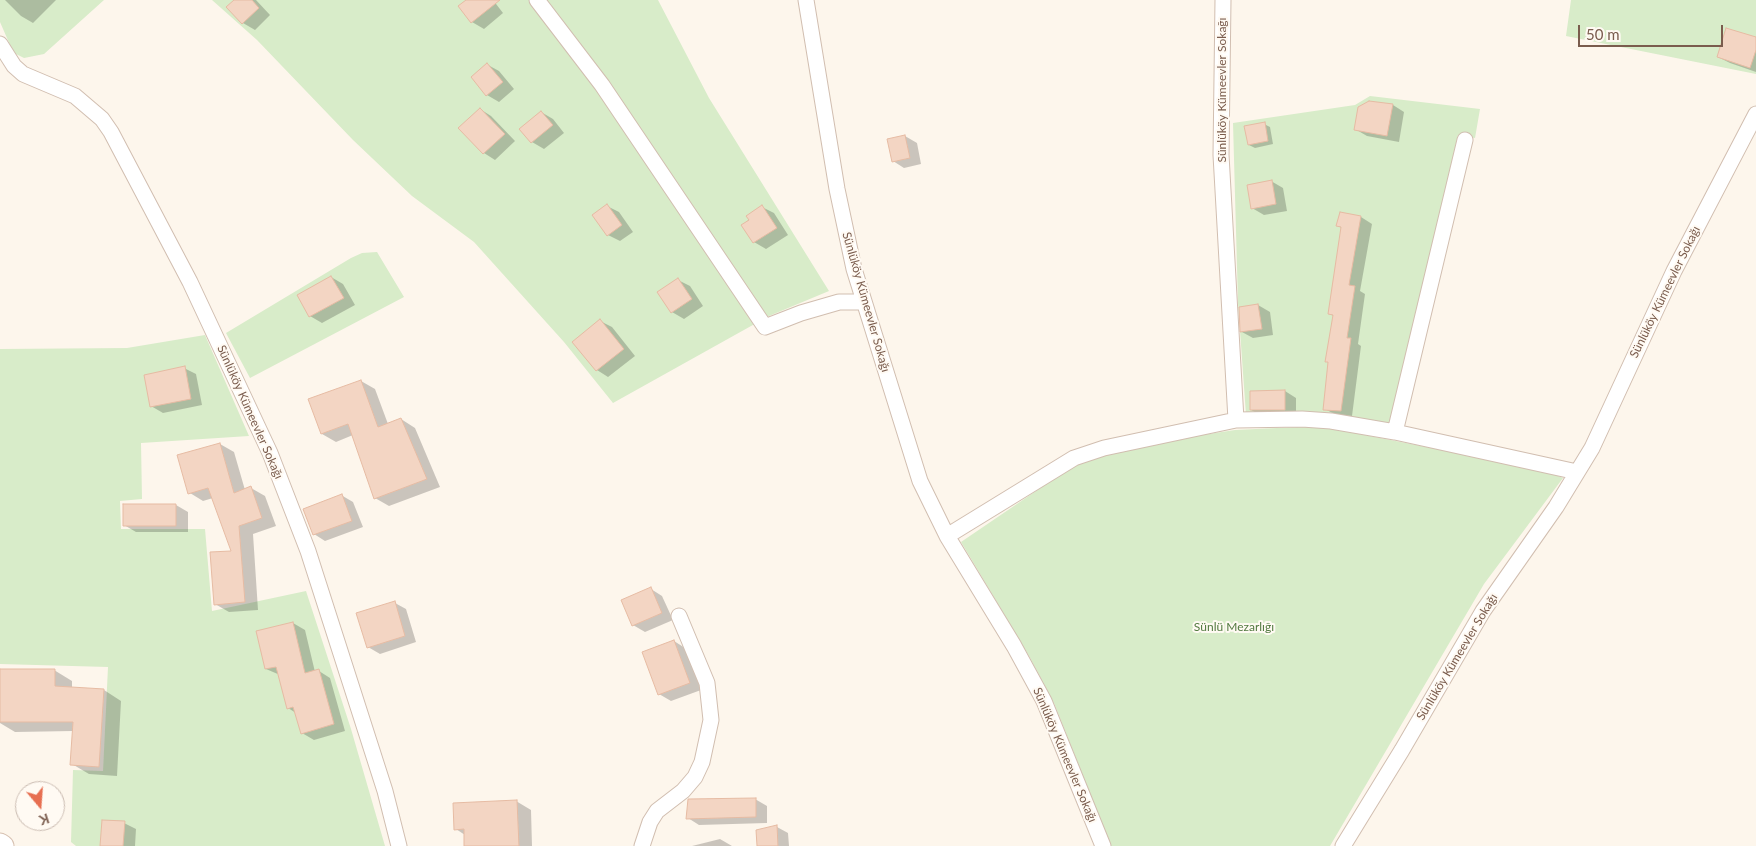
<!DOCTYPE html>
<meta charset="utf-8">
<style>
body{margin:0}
#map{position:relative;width:1756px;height:846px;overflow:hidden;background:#fdf6ec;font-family:Lato,sans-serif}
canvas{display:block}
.north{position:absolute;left:15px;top:781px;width:50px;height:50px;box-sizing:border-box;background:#fffaf3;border:1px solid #cabbb1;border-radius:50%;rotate:162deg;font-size:14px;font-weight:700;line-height:20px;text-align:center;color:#7a5c4d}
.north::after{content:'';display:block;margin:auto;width:18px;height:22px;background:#e76f51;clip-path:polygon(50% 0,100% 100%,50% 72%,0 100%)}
.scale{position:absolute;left:1578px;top:25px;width:145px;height:22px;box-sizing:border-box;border:2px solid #7a5c4d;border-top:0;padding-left:6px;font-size:15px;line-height:18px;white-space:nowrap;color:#7a5c4d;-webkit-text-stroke:4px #fffaf3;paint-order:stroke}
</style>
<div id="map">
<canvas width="1756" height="846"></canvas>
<div class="north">K</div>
<div class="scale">50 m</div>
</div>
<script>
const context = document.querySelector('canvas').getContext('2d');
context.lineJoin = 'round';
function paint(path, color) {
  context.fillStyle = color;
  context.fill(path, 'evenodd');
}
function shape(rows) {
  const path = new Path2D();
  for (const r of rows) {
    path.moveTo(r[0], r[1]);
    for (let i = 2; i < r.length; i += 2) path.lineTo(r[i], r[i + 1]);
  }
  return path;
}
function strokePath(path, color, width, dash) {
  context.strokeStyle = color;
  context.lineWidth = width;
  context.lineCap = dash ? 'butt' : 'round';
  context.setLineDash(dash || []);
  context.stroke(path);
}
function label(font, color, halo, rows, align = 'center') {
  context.font = font + ' Lato,sans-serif';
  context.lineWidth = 4;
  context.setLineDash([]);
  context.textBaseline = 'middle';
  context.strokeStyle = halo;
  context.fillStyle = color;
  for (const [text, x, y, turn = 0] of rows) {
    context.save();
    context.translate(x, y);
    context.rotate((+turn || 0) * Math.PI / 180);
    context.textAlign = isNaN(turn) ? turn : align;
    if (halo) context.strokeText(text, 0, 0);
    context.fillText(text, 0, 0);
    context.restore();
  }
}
const green = shape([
 [0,0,104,0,44,54,24,58,16,54,10,45,0,22],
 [212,0,658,0,709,98,829,291,769,316,613,403,564,342,474,242,412,196,353,140,257,40],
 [1571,0,1756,0,1756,74,1566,36],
 [1370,96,1480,109,1475,138,1458,135,1389,426,1246,415,1238,303,1233,123,1355,105],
 [377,252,404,297,250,378,226,333,351,258,362,253],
 [205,335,249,436,141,443,142,499,120,501,121,529,205,529,212,611,306,591,351,729,385,846,76,846,71,842,73,770,103,771,108,667,0,664,0,349,127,348],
 [1319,426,1544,470,1563,478,1484,584,1330,846,1111,846,1054,703,1029,656,961,542,1061,474,1081,462,1106,454,1175,439,1235,430]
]);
const shadow = shape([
 [5,0,56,0,33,23,21,16],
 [236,0,256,0,270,15,255,30,243,23],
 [468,0,493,0,503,13,484,29,472,22],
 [1756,39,1756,72,1730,63,1718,57],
 [488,65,499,71,514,89,499,102,487,95],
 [1393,105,1404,112,1399,142,1367,136,1355,129],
 [480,109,491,116,515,141,495,160,484,153,460,128],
 [541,112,553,119,564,133,544,149,532,142,521,129],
 [1264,124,1270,127,1273,144,1255,148,1249,145],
 [905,136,917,143,921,164,904,168,893,161],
 [1271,181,1283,188,1287,211,1264,215,1252,208],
 [607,206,619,212,633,232,620,241,608,235],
 [762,207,774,213,788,235,766,249,754,242,743,225],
 [1340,213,1361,217,1372,224,1360,291,1365,294,1358,344,1361,346,1352,416,1336,415,1325,409,1329,363,1326,361,1334,316,1329,314,1342,228,1338,226],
 [331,277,343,284,355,305,322,323,310,316],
 [678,280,690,286,703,306,684,319,672,312],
 [1258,305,1270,312,1273,335,1253,338,1242,332],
 [600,321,612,327,635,356,608,377,597,370],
 [184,368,196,374,202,405,163,413,151,406],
 [361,381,375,389,388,424,401,419,415,428,440,487,389,506,375,498,353,435,336,442,322,434],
 [1285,391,1296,398,1296,416,1263,416,1251,410],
 [220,444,234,452,245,490,251,488,265,496,276,526,253,534,258,610,229,612,215,604,232,552,213,498,203,501,190,493],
 [341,495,353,502,363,527,325,541,314,534],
 [124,505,176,505,188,512,188,532,136,532,124,525],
 [651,589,662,596,673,620,645,632,633,625],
 [395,603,406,609,416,642,380,654,368,647],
 [293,623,305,630,315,672,319,671,330,678,345,731,314,740,302,733,296,713,288,708,280,675,266,669],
 [674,641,685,648,701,690,671,701,659,694],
 [0,670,54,670,72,681,72,689,104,690,121,701,117,776,89,774,72,764,73,731,15,732,0,723],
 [755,799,767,806,767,823,699,825,688,818],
 [516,801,531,810,532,846,466,846,465,835,456,829],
 [124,823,136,829,135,846,101,846],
 [777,827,788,833,789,846,758,846],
 [720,839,732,846,692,846]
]);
const building = shape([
 [234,0,252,0,259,8,242,24,226,7,234,0],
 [466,0,500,0,471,23,458,6,466,0],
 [1726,28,1756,37,1756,50,1750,68,1717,57,1726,28],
 [487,63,503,82,486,96,471,77,487,63],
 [1369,101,1393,104,1387,136,1354,130,1358,107,1369,101],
 [480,108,505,134,483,154,458,128,480,108],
 [541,111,553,125,531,143,519,129,541,111],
 [1265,122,1268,141,1248,145,1244,126,1265,122],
 [905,135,910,158,892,162,887,139,905,135],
 [1272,180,1276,204,1251,209,1247,185,1272,180],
 [607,204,622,225,607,236,592,215,607,204],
 [762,205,777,228,753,243,741,225,749,220,746,216,762,205],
 [1340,212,1361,216,1349,285,1355,286,1347,338,1351,338,1341,411,1323,410,1328,362,1325,362,1333,315,1328,314,1341,227,1336,226,1340,212],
 [331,276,344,298,309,317,297,295,331,276],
 [678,278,692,299,671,313,657,292,678,278],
 [1258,304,1262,329,1240,332,1239,307,1258,304],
 [600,319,624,349,596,371,572,342,600,319],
 [185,366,191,399,150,407,144,375,185,366],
 [361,380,378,427,401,418,427,479,374,499,348,424,321,434,308,399,361,380],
 [1285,390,1285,410,1250,410,1250,391,1285,390],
 [220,443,234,493,251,486,262,518,239,526,245,602,214,605,210,552,231,551,208,488,188,494,177,455,220,443],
 [342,494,352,521,313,535,303,509,342,494],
 [123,504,176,504,176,526,123,526,123,504],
 [651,587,662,613,632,626,621,600,651,587],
 [395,601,405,636,367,648,356,613,395,601],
 [293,622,305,673,319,669,334,724,301,734,293,707,287,709,276,667,265,669,256,631,293,622],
 [674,640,690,683,658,695,642,652,674,640],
 [0,669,55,669,55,686,104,689,99,767,70,765,73,722,0,722,0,669],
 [756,798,756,817,686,819,688,799,756,798],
 [517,800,519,846,464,846,464,829,454,830,453,803,517,800],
 [102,820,125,821,123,846,100,846,102,820],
 [777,825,778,846,757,846,756,830,777,825]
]);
const minor = shape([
 [537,0,602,85,765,327,801,313,839,302,864,302],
 [806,0,837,189,854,269,920,481,947,536,1014,646,1044,701,1103,846],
 [1223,0,1221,155,1236,420],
 [0,44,14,66,23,74,75,96,102,119,111,132,190,282,270,453,308,551,385,791,399,846],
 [1395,432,1465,140],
 [947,536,1074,458,1104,448,1236,420,1302,419,1331,421,1395,432,1577,472],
 [642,846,650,822,657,811,683,791,695,777,702,762,711,720,707,683,679,616],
 [1343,846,1402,750,1483,611,1556,507,1592,448,1674,271,1756,114]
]);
const secondary = shape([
 [0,844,3,846]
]);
const streetNames = [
 ["Sünlüköy Kümeevler Sokağı",1222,90,-90],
 ["Sünlüköy Kümeevler Sokağı",1665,292,-64],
 ["Sünlüköy Kümeevler Sokağı",866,302,74],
 ["Sünlüköy Kümeevler Sokağı",250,412,66],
 ["Sünlüköy Kümeevler Sokağı",1457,657,-59],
 ["Sünlüköy Kümeevler Sokağı",1065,755,67]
];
const parkNames = [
 ["Sünlü Mezarlığı",1234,627]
];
paint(green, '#d8ecc9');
paint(shadow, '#0003');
paint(building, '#f3d5c3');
strokePath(building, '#e6bba3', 1);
strokePath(minor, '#d1beb0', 17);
strokePath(secondary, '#d6c0b0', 23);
strokePath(minor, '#fff', 15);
strokePath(secondary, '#fff', 21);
label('12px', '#7a5c4d', '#fffaf3', streetNames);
label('12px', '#537a41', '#fffaf3', parkNames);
</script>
